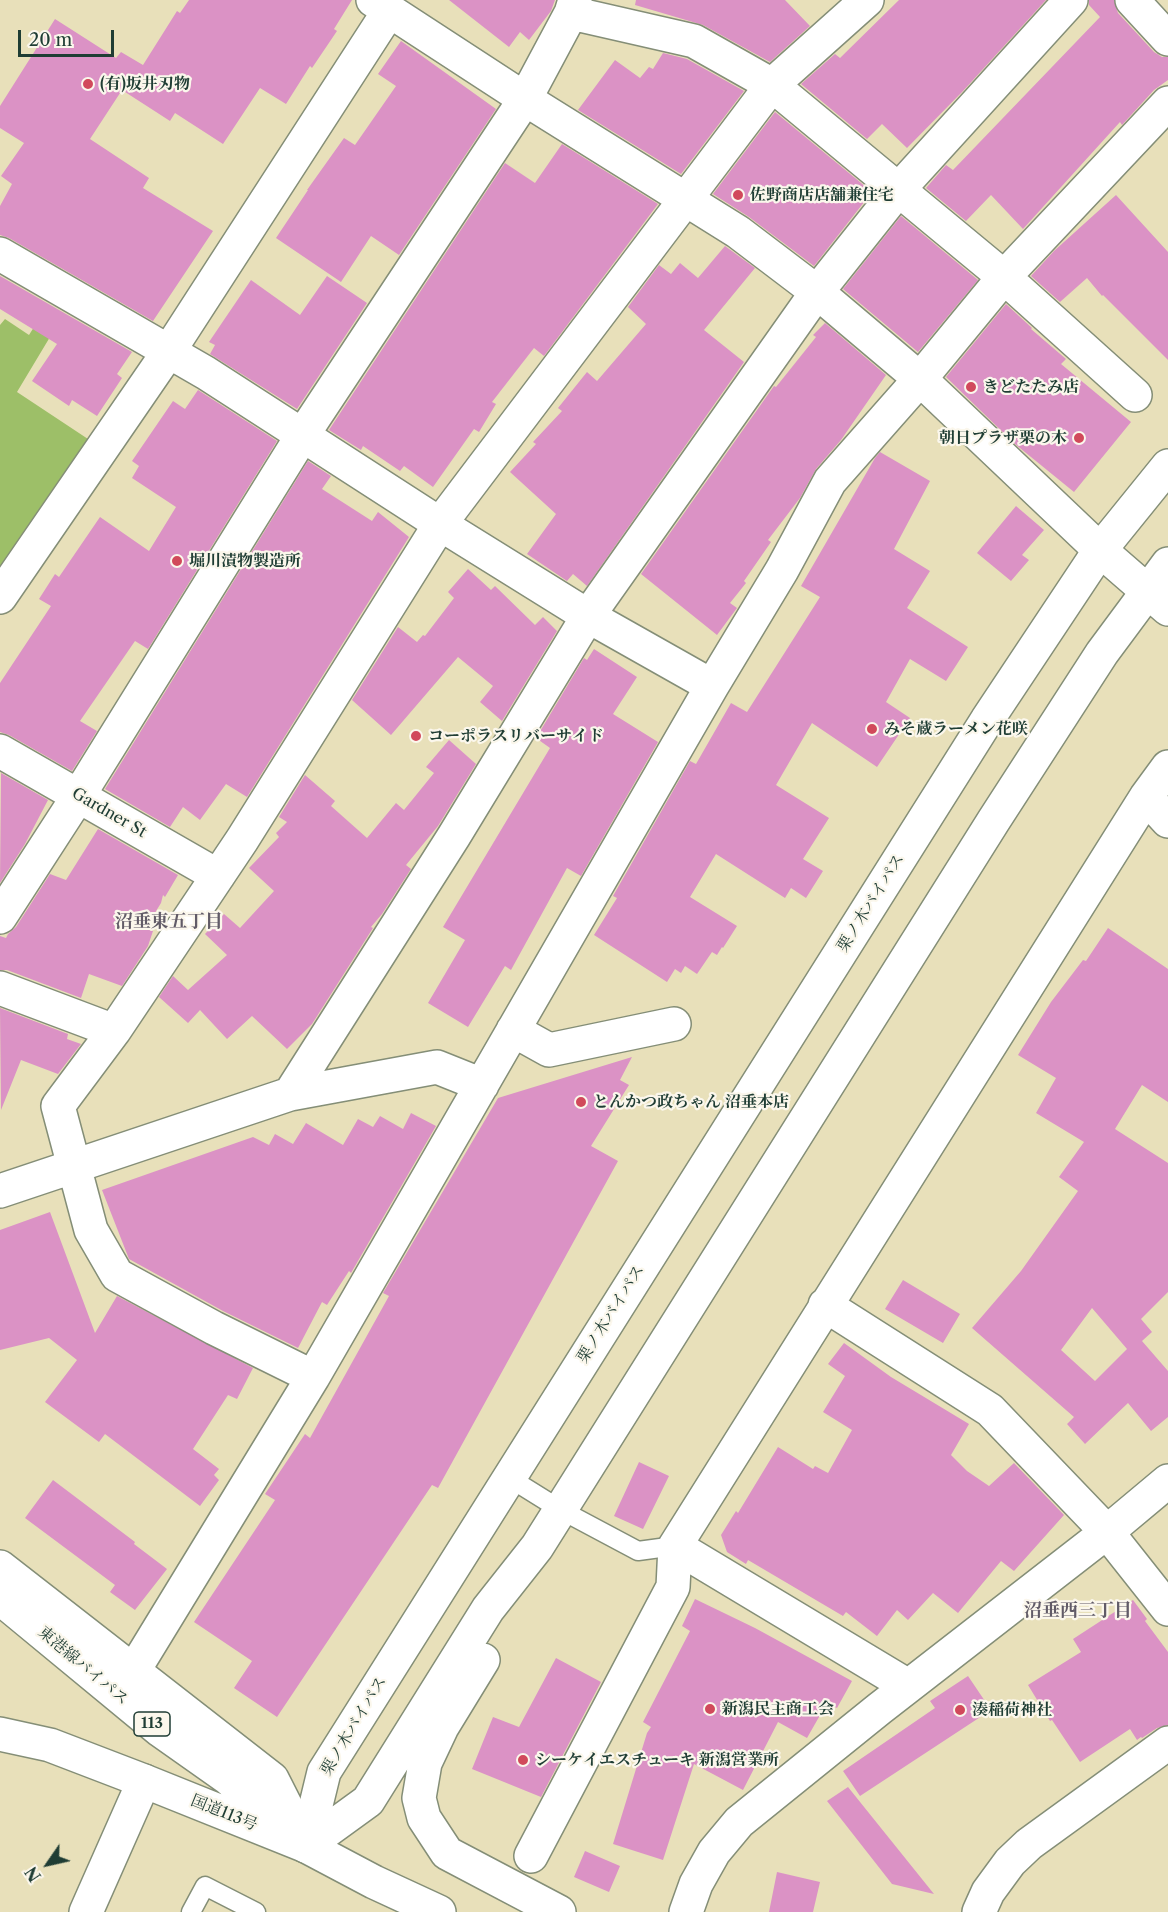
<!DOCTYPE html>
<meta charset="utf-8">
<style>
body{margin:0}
#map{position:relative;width:1168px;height:1912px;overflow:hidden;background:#e8e0ba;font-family:"Libre Caslon Text",serif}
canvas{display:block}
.north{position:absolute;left:18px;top:1834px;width:60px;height:60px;-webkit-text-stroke:4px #fbf7ec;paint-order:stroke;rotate:236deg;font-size:16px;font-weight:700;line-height:24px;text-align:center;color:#1f3d34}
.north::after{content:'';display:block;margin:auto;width:21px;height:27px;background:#1f3d34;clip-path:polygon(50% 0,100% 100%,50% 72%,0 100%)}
.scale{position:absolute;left:18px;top:30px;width:96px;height:27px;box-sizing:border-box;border:3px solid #1f3d34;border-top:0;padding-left:8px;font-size:18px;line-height:21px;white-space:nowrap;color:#1f3d34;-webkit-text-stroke:4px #fbf7ec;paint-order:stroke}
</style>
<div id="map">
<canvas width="1168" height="1912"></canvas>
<div class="north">N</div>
<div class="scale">20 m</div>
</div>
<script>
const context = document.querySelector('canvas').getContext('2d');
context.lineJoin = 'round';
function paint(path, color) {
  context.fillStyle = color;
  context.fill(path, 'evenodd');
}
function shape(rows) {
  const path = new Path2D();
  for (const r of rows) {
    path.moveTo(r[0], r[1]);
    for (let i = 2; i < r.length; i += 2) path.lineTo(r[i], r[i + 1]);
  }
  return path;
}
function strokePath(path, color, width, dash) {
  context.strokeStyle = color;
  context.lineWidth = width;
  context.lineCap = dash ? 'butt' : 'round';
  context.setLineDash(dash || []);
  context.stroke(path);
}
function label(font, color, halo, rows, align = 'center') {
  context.font = font + ' "Libre Caslon Text","Noto Serif JP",serif';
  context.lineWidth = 4.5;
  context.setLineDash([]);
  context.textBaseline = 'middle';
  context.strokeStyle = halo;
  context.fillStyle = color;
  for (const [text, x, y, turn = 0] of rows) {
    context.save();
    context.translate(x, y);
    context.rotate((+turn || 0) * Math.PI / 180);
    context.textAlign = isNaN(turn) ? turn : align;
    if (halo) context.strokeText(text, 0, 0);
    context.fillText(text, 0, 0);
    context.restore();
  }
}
const green = shape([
 [46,308,62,317,17,392,88,439,0,576,0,325,5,319,29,335]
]);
const building = shape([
 [189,0,352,0,334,29,337,31,312,68,310,66,286,104,260,88,223,144,175,113,170,121,122,90,90,139,149,178,143,188,213,231,153,321,9,238,0,235,0,206,12,184,1,176,24,143,0,128,0,106,55,19,116,58,121,52,143,65,177,11,180,13],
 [449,0,555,0,551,11,529,40,520,32,509,47],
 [636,0,785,0,810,26,770,62,703,25,635,5],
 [899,0,1046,0,963,91,907,148,882,124,867,139,801,84,835,54,840,58],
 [1089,0,1114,0,1118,13,1154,52,1162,57,1168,57,1168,80,1154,90,1122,125,1120,122,1023,229,991,195,966,221,926,188,946,165,953,170,1100,17,1089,5],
 [401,41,496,109,399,255,371,236,341,282,276,238,308,190,307,190,344,138,355,145,396,86,378,74],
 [663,53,687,59,744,91,681,174,578,110,615,60,640,78,649,67,653,69],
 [775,112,872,192,814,266,749,217,713,194],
 [562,144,658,204,544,356,534,348,492,402,496,404,479,432,474,429,433,487,404,466,400,471,363,446,361,450,329,430,505,163,535,183],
 [1116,195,1168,252,1168,360,1103,295,1102,296,1087,278,1060,302,1031,276,1054,251],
 [901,216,978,280,918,352,843,289],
 [725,246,755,268,704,330,744,362,587,586,573,574,567,581,527,554,556,514,510,472,536,444,533,442,562,411,558,408,587,372,597,381,646,324,628,307,659,265,671,274,680,263,698,278],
 [0,276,132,352,117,374,122,378,97,416,72,400,69,406,32,381,57,344,0,309],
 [327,276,367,303,297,409,210,354,215,345,209,342,251,280,300,315],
 [1006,304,1032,328,1031,329,1066,359,1061,364,1131,422,1074,492,1015,444,946,377],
 [825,323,886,375,841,440,816,469,800,498,768,540,771,542,744,581,746,583,730,603,737,608,717,635,641,574,774,386,776,387,816,337,813,335],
 [198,390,277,441,148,649,135,641,80,721,97,731,72,771,9,735,0,732,0,683,51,606,39,599,55,574,59,577,100,517,149,551,176,507,132,478,139,466,132,461,173,401,185,409],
 [880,452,930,481,894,549,930,571,907,608,968,647,946,681,910,659,886,702,910,718,877,767,812,723,776,785,829,818,803,859,823,871,806,898,791,888,785,898,716,854,690,897,737,926,723,948,722,947,717,955,712,952,697,974,685,966,681,973,675,969,667,982,594,935,617,898,613,896,690,761,696,764,731,703,747,712,820,597,801,586,875,458],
 [308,461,331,476,322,489,372,521,378,512,409,537,247,797,226,784,200,820,183,807,170,827,105,789],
 [1016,506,1044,530,1022,555,1029,560,1011,581,977,553],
 [468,569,491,590,495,586,535,625,543,617,557,631,502,721,480,702,493,686,458,657,391,735,352,700,398,627,417,642,423,635,425,636,454,598,448,592],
 [594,649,637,677,613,714,658,742,581,876,567,868,511,970,505,966,468,1027,428,1003,465,940,443,927,550,748,536,738,584,658,587,660],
 [449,740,476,764,438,826,406,865,411,869,382,914,371,927,373,928,312,1024,287,1049,252,1016,227,1039,200,1010,188,1023,159,997,173,976,188,990,227,955,205,934,224,914,240,928,274,891,249,868,279,837,276,833,287,822,279,817,305,775,335,801,331,806,367,838,396,803,404,810,434,773,426,767],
 [1,773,48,800,25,844,0,883],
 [98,829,178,875,165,897,163,895,161,903,145,929,153,931,148,946,122,986,89,974,81,998,7,970,0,970,0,936,6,938,8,934,16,927,50,874,66,880],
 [1108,928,1168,969,1168,1102,1142,1085,1115,1129,1168,1163,1168,1292,1141,1319,1152,1332,1142,1341,1168,1371,1168,1417,1151,1431,1128,1403,1085,1444,1067,1424,1074,1417,972,1328,1021,1271,1078,1191,1059,1177,1084,1142,1036,1113,1056,1078,1018,1055,1051,1002,1083,960,1086,961],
 [1092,1308,1127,1349,1095,1381,1061,1350],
 [0,1008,68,1034,67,1039,81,1044,58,1074,21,1060,1,1110],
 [632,1057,620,1080,629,1085,591,1146,618,1161,438,1488,432,1485,277,1717,234,1688,252,1661,194,1622,275,1500,265,1494,305,1434,310,1438,389,1296,383,1293,498,1098],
 [411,1113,436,1126,351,1273,349,1271,327,1305,322,1302,298,1348,223,1311,129,1259,102,1190,253,1137,269,1145,275,1134,293,1144,306,1123,343,1145,358,1119,373,1127,380,1116,403,1129],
 [50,1212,95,1333,117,1296,253,1368,237,1399,228,1395,193,1449,219,1469,214,1475,219,1480,200,1506,105,1434,99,1442,45,1402,77,1360,49,1338,0,1350,0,1230],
 [903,1280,960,1314,943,1343,885,1309],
 [844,1343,891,1377,969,1424,951,1455,967,1471,989,1486,1014,1463,1064,1515,1014,1571,1001,1561,958,1613,933,1593,908,1620,897,1610,877,1636,846,1612,843,1616,748,1560,746,1564,727,1552,721,1535,736,1511,738,1513,778,1447,813,1469,815,1466,828,1473,852,1430,823,1412,845,1376,828,1364],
 [639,1462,669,1476,643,1529,614,1516],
 [53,1480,135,1542,134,1544,167,1569,135,1610,110,1592,115,1585,25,1518],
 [695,1599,755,1628,852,1681,837,1708,827,1703,807,1738,778,1722,743,1790,694,1764,663,1860,613,1844,647,1733,651,1727,643,1722,690,1631,682,1626],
 [1133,1600,1147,1619,1145,1621,1168,1652,1168,1725,1157,1728,1142,1738,1141,1737,1137,1740,1130,1729,1080,1762,1052,1720,1050,1721,1028,1685,1081,1652,1073,1639],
 [556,1658,601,1682,541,1797,472,1769,493,1717,519,1727],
 [968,1676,991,1710,860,1796,843,1771,935,1708,930,1701],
 [848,1787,934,1894,892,1884,827,1801],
 [585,1851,620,1866,609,1892,574,1877],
 [777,1872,820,1882,813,1912,769,1912]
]);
const service = shape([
 [508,1477,561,1510,638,1551,675,1546],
 [191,1912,205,1886,256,1912]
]);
const minor = shape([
 [373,0,525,99,738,232,817,292,920,379,1100,550,1168,609],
 [1132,0,1168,39],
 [571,13,694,41,772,85,1004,277,1135,395],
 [0,254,206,373,440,524,588,616,712,686],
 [0,597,169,351,389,11],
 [0,751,218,876],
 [1146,797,1168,821],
 [0,917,79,795,302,436,525,99,571,13,575,0],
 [0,988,114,1031],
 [513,1030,549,1050,674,1024],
 [290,1094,454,836,588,616,817,292,899,189,1071,0],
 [0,1191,290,1094,437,1067,482,1085],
 [825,1305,990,1410,1107,1532,1168,1609],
 [313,1377,214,1328,117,1275,91,1230,58,1106,114,1031,242,840,440,524],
 [675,1546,908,1686],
 [0,1567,272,1779,306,1846],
 [134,1670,313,1377,712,686,782,570,830,481,920,379,1004,277,1168,103],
 [531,1856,673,1587,675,1546,1146,797,1168,767],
 [686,1912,696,1884,714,1852,739,1822,879,1709,1107,1532,1168,1481],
 [979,1912,988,1892,1010,1862,1029,1844,1168,1743]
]);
const tertiary = shape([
 [440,524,772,85,867,0],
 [86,1912,144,1781]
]);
const secondary = shape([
 [483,1660,442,1727,425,1763,419,1798,424,1818,447,1853,559,1912],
 [306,1846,324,1772,987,720,1100,550,1168,466],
 [306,1846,368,1801,488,1609,537,1547,994,820,1102,653,1168,564]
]);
const trunk = shape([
 [0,1598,160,1730,228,1778,288,1830],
 [0,1734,50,1745,144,1781,306,1846,374,1882,439,1912]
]);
const markers = [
 [88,84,6,"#d1495b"],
 [738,195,6,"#d1495b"],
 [971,387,6,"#d1495b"],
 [1079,438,6,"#d1495b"],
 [177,561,6,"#d1495b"],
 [872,729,6,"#d1495b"],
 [416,736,6,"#d1495b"],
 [581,1102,6,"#d1495b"],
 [710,1709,6,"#d1495b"],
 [960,1710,6,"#d1495b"],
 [523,1760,6,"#d1495b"]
];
const shields = [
 [152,1724,36]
];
const shieldNames = [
 ["113",152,1724]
];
const poiNames = [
 ["(有)坂井刃物",100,84],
 ["佐野商店店舗兼住宅",750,195],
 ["きどたたみ店",983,387],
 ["朝日プラザ栗の木",1067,438,"right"],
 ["堀川漬物製造所",189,561],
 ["みそ蔵ラーメン花咲",884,729],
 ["コーポラスリバーサイド",428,736],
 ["とんかつ政ちゃん 沼垂本店",593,1102],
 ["新潟民主商工会",722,1709],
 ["湊稲荷神社",972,1710],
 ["シーケイエスチューキ 新潟営業所",535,1760]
];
const streetNames = [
 ["Gardner St",109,813,30],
 ["栗ノ木バイパス",871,903,-58],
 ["栗ノ木バイパス",611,1314,-58],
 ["東港線バイパス",83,1666,40],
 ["栗ノ木バイパス",354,1726,-59],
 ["国道113号",224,1813,22]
];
const neighbourhoodNames = [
 ["沼垂東五丁目",169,922],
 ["沼垂西三丁目",1078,1611]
];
paint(green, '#9dbf68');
paint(building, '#db92c5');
strokePath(service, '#848e77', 21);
strokePath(minor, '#848e77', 36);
strokePath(tertiary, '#848e77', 36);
strokePath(secondary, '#848e77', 36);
strokePath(trunk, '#848e77', 36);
strokePath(service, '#fff', 18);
strokePath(minor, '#fff', 33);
strokePath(tertiary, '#fff', 33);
strokePath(secondary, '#fff', 33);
strokePath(trunk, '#fff', 33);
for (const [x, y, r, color] of markers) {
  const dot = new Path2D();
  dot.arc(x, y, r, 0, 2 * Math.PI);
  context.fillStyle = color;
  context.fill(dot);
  strokePath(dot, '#fbf7ec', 2);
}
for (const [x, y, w] of shields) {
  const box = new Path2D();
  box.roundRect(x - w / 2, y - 12, w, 24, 4.5);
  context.fillStyle = '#fbf7ec';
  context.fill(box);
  strokePath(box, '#1f3d34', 1.5);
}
label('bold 15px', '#1f3d34', null, shieldNames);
label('bold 16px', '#1f3d34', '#fbf7ec', poiNames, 'left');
label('16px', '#1f3d34', '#fbf7ec', streetNames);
label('bold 18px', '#615b67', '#fbf7ec', neighbourhoodNames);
</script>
